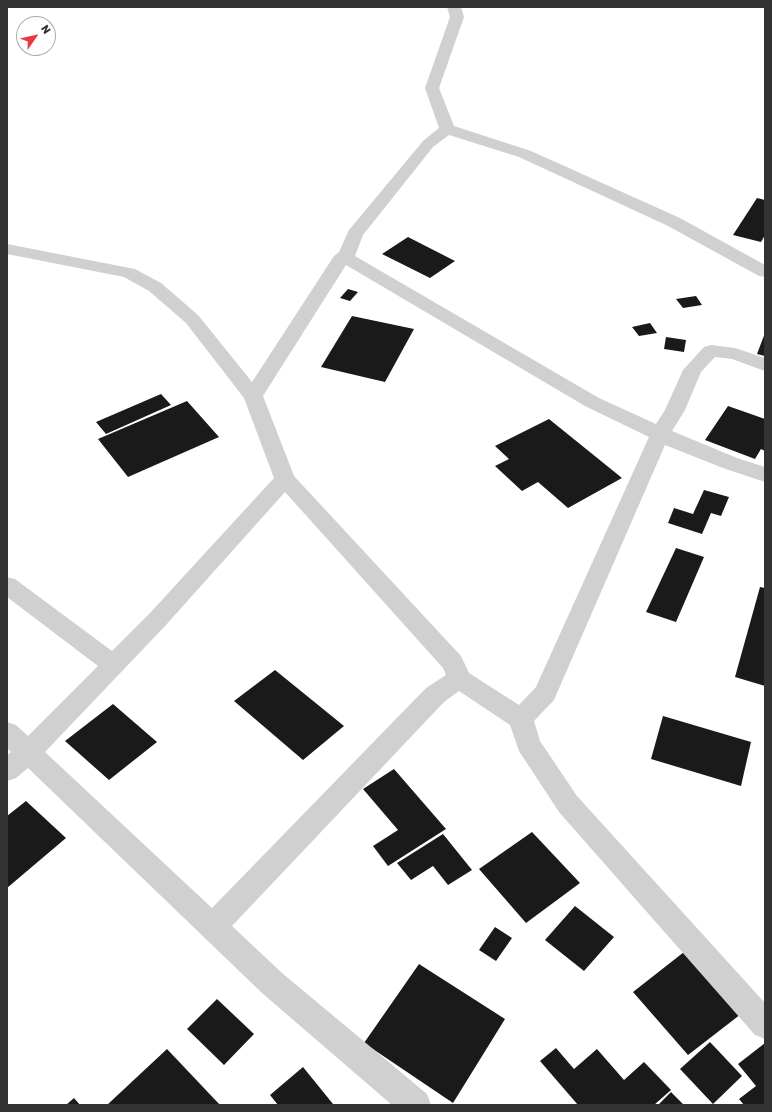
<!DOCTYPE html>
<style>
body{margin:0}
#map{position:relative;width:772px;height:1112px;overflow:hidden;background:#fff;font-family:Rubik,sans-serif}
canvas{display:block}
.frame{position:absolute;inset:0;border:8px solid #333;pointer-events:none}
.north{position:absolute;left:16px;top:16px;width:40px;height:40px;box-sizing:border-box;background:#fff;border:1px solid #adadad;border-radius:50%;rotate:56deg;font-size:11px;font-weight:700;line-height:16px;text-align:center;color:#333}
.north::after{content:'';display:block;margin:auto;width:14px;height:18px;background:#e63946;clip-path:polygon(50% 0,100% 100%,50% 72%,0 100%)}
</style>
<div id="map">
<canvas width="772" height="1112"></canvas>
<div class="frame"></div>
<div class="north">N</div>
</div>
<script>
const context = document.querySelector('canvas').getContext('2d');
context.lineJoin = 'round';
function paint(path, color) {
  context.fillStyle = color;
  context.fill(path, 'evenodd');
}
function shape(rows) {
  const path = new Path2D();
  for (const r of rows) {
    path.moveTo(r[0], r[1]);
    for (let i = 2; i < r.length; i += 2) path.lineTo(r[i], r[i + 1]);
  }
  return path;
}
const building = shape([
 [757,198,765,200,765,235,761,242,733,235],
 [408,237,455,261,430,278,382,254],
 [348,289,358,292,350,301,340,298],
 [696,296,702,305,683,308,676,299],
 [352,316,414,329,385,382,321,367],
 [650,323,657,333,639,336,632,327],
 [765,333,765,356,757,354],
 [666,337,686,340,684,352,664,349],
 [161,394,171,405,106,434,96,422],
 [187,401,219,437,128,477,98,439],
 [728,406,765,419,765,451,761,449,755,459,705,440],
 [549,419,622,478,568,508,538,482,522,491,495,466,509,459,495,446],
 [704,490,729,497,721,516,711,513,702,534,668,523,674,508,693,514],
 [676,548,704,557,676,622,646,612],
 [760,587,765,588,765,686,735,677],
 [275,670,344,726,303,760,234,701],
 [113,704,157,742,109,780,65,741],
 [663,716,751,742,741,786,651,759],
 [394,769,446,829,388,866,373,846,398,830,363,789],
 [26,801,66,838,7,888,7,816],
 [532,832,580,883,526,923,479,869],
 [443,834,472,870,448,885,433,866,411,880,397,863],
 [575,906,614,937,584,971,545,940],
 [495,927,512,938,496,961,479,950],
 [684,952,741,1014,688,1055,633,992],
 [419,964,505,1019,453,1103,364,1043],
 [217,999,254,1034,224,1065,187,1029],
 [710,1042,742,1076,713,1104,680,1069],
 [765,1043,765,1105,744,1105,739,1099,756,1086,738,1064],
 [556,1048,574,1069,597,1049,624,1080,644,1062,671,1090,654,1105,578,1105,540,1061],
 [167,1049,220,1105,107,1105],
 [303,1067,333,1104,332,1105,278,1105,270,1095],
 [671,1092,684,1105,658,1105],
 [74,1098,80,1105,66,1105]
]);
const minor = shape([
 [447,7,461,7,464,17,439,88,454,126,531,151,680,218,765,265,765,277,759,276,668,226,519,157,449,135,433,147,363,235,355,256,599,398,656,424,665,410,683,370,704,347,711,345,735,348,765,358,765,371,732,359,715,357,701,372,685,410,672,431,737,458,765,467,765,482,723,468,665,445,557,693,554,700,534,721,540,741,577,796,765,1003,765,1039,755,1035,559,812,519,751,510,725,459,691,444,702,232,926,282,973,427,1094,431,1105,392,1105,262,993,28,768,16,778,7,781,7,755,11,752,7,748,7,722,16,725,28,736,98,666,7,597,7,577,15,579,112,651,150,613,274,478,244,398,186,323,149,291,124,277,7,254,7,244,135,269,161,283,198,315,252,382,334,256,339,252,349,230,423,141,439,128,425,88,450,17,447,7],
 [346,265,585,406,649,437,536,687,519,705,469,673,461,656,294,476,263,396,346,265],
 [285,492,443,668,446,675,426,688,212,908,45,752,166,625,285,492]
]);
paint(building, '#1a1a1a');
paint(minor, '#d0d0d0');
</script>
